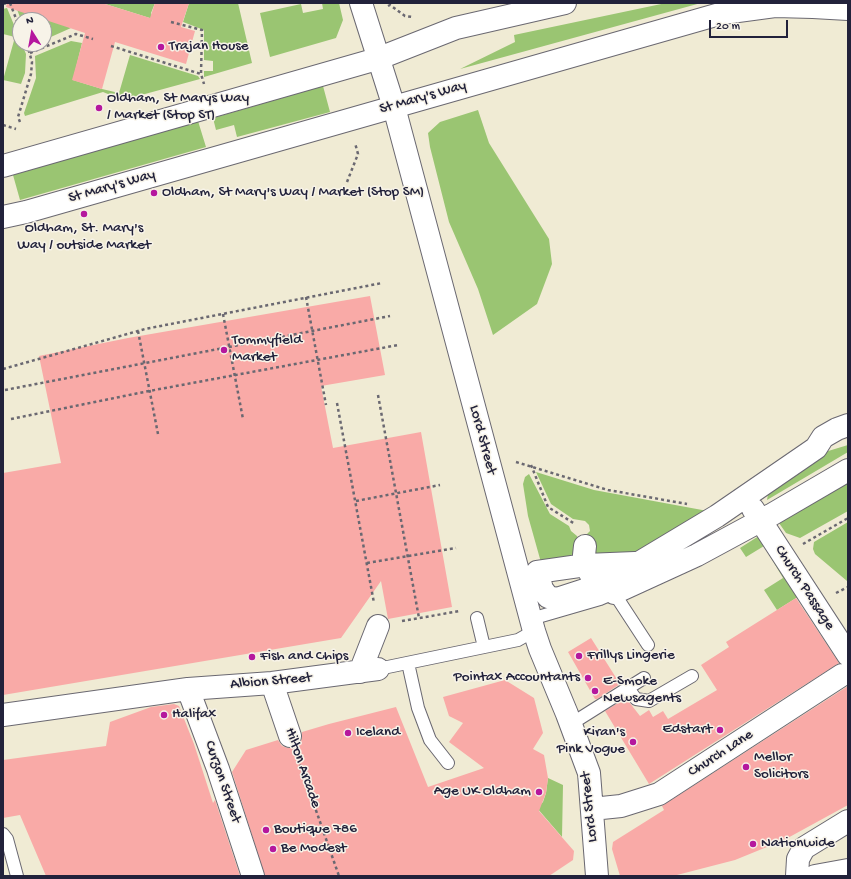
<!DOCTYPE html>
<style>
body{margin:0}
#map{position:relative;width:851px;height:879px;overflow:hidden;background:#f0ebd4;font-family:"Gochi Hand",sans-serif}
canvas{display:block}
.frame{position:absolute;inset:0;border:4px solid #22223b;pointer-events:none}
.north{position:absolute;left:12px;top:12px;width:40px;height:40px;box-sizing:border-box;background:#f7f3e8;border:1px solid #a29fa3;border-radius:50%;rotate:349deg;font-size:11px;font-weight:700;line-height:16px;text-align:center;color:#22223b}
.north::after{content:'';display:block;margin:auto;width:14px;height:18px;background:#b5179e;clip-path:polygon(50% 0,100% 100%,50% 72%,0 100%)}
.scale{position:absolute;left:709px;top:20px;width:79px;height:18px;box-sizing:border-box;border:2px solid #22223b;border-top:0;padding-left:5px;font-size:12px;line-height:14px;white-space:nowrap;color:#22223b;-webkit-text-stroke:3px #f7f3e8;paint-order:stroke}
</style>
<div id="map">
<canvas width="851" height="879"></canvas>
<div class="frame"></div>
<div class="north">N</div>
<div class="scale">20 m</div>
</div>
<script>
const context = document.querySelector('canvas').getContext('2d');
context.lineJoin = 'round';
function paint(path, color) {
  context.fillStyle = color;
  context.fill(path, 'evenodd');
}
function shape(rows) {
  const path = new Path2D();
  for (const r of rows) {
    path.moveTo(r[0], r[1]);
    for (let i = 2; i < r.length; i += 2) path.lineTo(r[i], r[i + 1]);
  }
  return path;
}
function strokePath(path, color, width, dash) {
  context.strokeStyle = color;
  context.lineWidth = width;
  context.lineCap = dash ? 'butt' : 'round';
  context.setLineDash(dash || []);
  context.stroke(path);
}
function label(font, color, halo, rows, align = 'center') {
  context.font = font + ' "Gochi Hand",sans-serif';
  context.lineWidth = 3;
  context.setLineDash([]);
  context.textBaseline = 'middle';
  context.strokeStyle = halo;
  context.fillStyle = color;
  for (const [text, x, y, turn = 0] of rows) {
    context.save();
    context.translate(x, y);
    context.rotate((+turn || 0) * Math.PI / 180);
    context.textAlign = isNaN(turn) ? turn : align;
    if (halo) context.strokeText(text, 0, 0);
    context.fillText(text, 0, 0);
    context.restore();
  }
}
const green = shape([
 [102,3,155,3,151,13,153,19],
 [189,3,238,3,252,63,204,77,204,71,213,71,213,61,204,60,204,30,183,22],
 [322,3,339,3,343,20,336,38,270,57,260,13,301,4,303,13,323,9],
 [666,3,701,3,460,69,515,42,514,35],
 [15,4,71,28,44,40,44,20,21,20],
 [7,8,26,54,25,73,21,84,3,80,15,37,3,34,3,9],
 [71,41,82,43,73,80,102,89,119,93,130,55,198,76,200,79,123,100,103,92,25,116,24,113,36,78,35,56],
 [323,86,330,112,237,137,234,125,216,130,213,118],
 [478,110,489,143,549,239,552,264,537,304,493,335,478,289,449,222,430,147,428,133,440,122],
 [198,121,206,147,20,200,13,175],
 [848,445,848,452,767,500,768,494,815,455],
 [536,472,594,490,713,512,638,551,594,561,586,535,590,531,589,525,585,521,573,519,551,504],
 [529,474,550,514,569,526,571,531,577,536,580,547,577,555,542,566,528,516,523,484,525,477],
 [848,483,848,511,800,538,786,533,779,523],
 [848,522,848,580,847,581,815,554,813,549,814,542],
 [762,534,801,595,777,610,764,590,783,578,764,546,746,557,740,548],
 [548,778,563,785,562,837,537,808,543,802,546,793]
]);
const building = shape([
 [7,3,102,3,150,18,155,3,189,3,181,27,195,31,186,64,115,42,102,89,72,80,85,33,6,7],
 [370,296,385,375,321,386,333,448,421,432,452,607,388,619,381,581,341,638,3,695,3,473,61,463,39,356,128,338],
 [796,598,839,663,649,784,605,711,626,698,640,716,649,710,653,717,663,711,668,719,717,690,701,665,729,647,726,642],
 [591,638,620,684,597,699,595,699,568,652],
 [505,680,534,698,543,733,533,749,544,755,548,778,546,793,539,811,574,851,573,860,549,876,265,876,232,772,246,750,278,740,282,746,288,748,294,748,300,744,302,738,302,732,329,724,396,707,428,787,484,768,449,742,463,723,449,716,443,697],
 [848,686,848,805,784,840,735,860,673,876,620,876,612,849,613,842,664,810,662,806],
 [174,704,179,706,194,744,213,803,215,800,240,876,46,876,20,815,3,818,3,760,106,746,110,722,151,707]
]);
const path = shape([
 [10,3,20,29],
 [3,4,7,3],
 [388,6,390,5,405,16,413,17],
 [171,22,202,30,201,74,204,84],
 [111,46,201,74],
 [30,53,76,34,93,39],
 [20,122,18,117,31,74,32,62,27,44],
 [3,125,16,129],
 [347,182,358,154,355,143],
 [306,297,326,405],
 [223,314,243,419],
 [138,331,158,434],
 [3,369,145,329,382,283],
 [5,390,390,316],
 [378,395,419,618],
 [337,403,374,603],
 [11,419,149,391,398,345],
 [516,462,608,490,687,504],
 [531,465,548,507,575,524],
 [356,501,440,485],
 [803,544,848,518],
 [367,563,456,548],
 [836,593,848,587],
 [402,621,460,611],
 [298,759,339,876]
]);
const lane = shape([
 [477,618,484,647],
 [531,619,600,599,614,593,648,645],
 [408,663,418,708,430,740,448,763],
 [378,669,518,640,534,631],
 [628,688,636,699,649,701,692,676],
 [571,724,644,678],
 [3,834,7,839,17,876]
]);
const street = shape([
 [361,3,394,107,534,631,540,649,567,714,589,773,597,876],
 [753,509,848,655],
 [585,546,584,555,586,565,592,577],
 [537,572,586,565,635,563],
 [539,578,542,589,548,597,557,599,591,588,627,570,717,516,816,448,823,437,837,429,848,425],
 [614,593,697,555,771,515,848,470],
 [360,672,378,626],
 [272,683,290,736],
 [188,689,218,769,253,876],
 [3,715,188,689,272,683,378,669],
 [592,809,621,806,659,794,842,675],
 [797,876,798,859,804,848,848,821],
 [815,876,848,870]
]);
const secondary = shape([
 [3,166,377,59,456,28,565,3],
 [3,217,26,212,723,13,775,6,813,7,848,9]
]);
const markers = [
 [161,47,4,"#b5179e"],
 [99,108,4,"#b5179e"],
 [154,193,4,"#b5179e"],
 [84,214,4,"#b5179e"],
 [224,350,4,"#b5179e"],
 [579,656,4,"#b5179e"],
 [252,657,4,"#b5179e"],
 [588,678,4,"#b5179e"],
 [595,691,4,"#b5179e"],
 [164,715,4,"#b5179e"],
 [720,730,4,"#b5179e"],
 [348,733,4,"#b5179e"],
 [633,742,4,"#b5179e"],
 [746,767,4,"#b5179e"],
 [539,792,4,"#b5179e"],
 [266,830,4,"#b5179e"],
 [753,844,4,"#b5179e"],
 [273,849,4,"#b5179e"]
];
const poiNames = [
 ["Trajan House",169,47],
 ["Oldham, St Marys Way",107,99],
 ["/ Market (Stop ST)",107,116],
 ["Oldham, St Mary's Way / Market (Stop SM)",162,193],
 ["Oldham, St. Mary's",84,229,"center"],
 ["Way / outside Market",84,246,"center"],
 ["Tommyfield",232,341],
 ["Market",232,358],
 ["Frillys Lingerie",587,656],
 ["Fish and Chips",260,657],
 ["Pointax Accountants",580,678,"right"],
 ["E-Smoke",603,682],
 ["Newsagents",603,699],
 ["Halifax",172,715],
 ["Edstart",712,730,"right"],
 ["Iceland",356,733],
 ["Kiran's",625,733,"right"],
 ["Pink Vogue",625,750,"right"],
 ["Mellor",754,758],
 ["Solicitors",754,775],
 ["Age UK Oldham",531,792,"right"],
 ["Boutique 786",274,830],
 ["Nationwide",761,844],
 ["Be Modest",281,849]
];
const streetNames = [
 ["St Mary's Way",423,98,-16],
 ["St Mary's Way",112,187,-16],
 ["Lord Street",482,440,75],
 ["Church Passage",804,588,57],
 ["Albion Street",271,682,-5],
 ["Church Lane",721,754,-33],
 ["Hilton Arcade",302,768,71],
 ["Curzon Street",222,782,71],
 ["Lord Street",590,807,-96]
];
paint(green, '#9ac572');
paint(building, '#f9aaa7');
strokePath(lane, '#6a6871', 14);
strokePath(street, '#6a6871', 24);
strokePath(secondary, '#6a6871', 24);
strokePath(path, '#6a6871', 2.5, [3, 3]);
strokePath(lane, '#fff', 12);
strokePath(street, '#fff', 22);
strokePath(secondary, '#fff', 22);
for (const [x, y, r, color] of markers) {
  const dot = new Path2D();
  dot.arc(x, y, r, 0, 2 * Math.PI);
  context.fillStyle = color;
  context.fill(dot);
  strokePath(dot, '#f7f3e8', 1.5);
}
label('15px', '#22223b', '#f7f3e8', poiNames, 'left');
label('15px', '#22223b', '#f7f3e8', streetNames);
</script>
